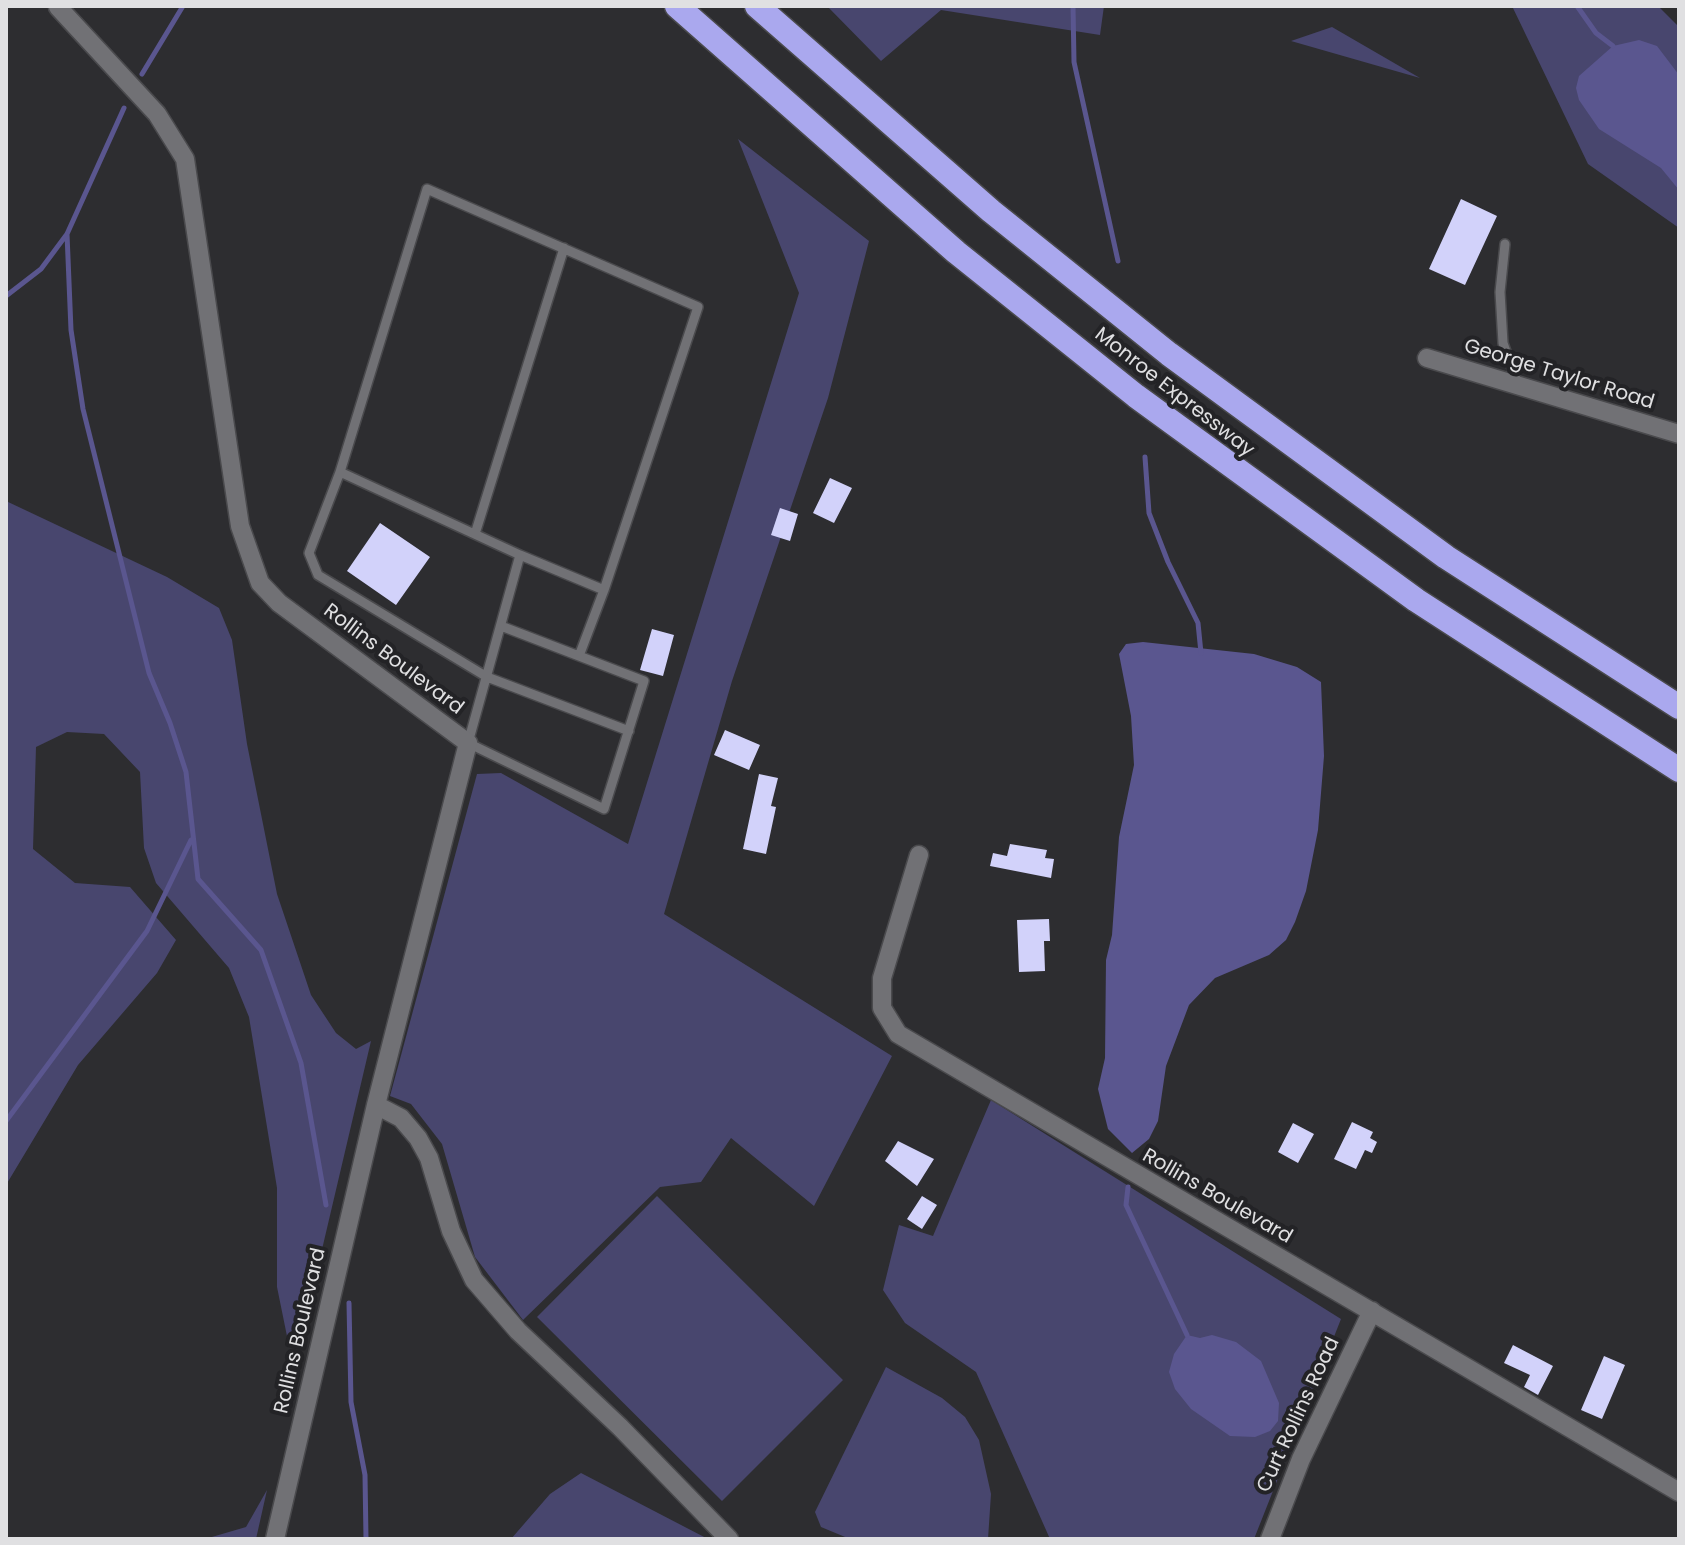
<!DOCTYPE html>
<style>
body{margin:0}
#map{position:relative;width:1685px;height:1545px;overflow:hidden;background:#2d2d30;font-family:Poppins,sans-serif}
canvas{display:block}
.frame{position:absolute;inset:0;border:8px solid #e0e0e2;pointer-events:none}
</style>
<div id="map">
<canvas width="1685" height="1545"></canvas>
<div class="frame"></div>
</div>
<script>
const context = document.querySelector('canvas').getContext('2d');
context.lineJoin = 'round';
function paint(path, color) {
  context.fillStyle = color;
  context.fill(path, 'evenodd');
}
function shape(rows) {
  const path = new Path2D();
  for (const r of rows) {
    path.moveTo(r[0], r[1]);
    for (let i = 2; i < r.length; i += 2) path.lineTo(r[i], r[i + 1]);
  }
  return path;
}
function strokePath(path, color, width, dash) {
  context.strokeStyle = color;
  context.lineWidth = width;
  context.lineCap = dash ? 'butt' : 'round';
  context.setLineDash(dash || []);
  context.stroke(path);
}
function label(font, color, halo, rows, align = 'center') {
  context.font = font + ' Poppins,sans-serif';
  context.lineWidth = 8;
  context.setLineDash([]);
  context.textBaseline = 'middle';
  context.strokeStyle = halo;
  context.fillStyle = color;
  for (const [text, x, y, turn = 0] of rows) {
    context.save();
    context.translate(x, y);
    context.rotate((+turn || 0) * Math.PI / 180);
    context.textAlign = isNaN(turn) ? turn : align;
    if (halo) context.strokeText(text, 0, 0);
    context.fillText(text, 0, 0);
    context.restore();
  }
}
const green = shape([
 [827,6,1104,6,1100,35,941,10,881,61],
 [1512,6,1658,6,1679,27,1679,228,1588,164],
 [1332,27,1420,78,1291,41],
 [738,139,869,241,828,398,732,681,664,914,892,1056,814,1206,731,1138,701,1182,660,1187,523,1320,475,1257,442,1144,411,1104,390,1096,477,774,501,773,628,844,799,293],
 [6,501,167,577,219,608,232,640,247,744,277,894,311,995,336,1033,356,1049,371,1041,300,1343,289,1346,277,1287,277,1188,249,1017,229,968,156,883,144,848,140,772,104,734,67,732,36,747,33,849,75,883,130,887,176,940,157,973,78,1065,6,1185],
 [991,1100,1341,1319,1254,1539,1050,1539,976,1372,905,1323,883,1290,899,1225,933,1236],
 [657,1196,843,1380,722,1501,537,1317],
 [886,1367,942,1398,965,1417,979,1440,991,1494,988,1539,850,1539,821,1527,815,1512],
 [581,1473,708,1539,511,1539,550,1494],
 [267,1490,256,1539,205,1539,246,1527]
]);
const water = shape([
 [1639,40,1657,46,1679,75,1679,190,1661,168,1599,129,1579,100,1576,88,1579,76,1613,46],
 [1143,642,1254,654,1297,667,1321,682,1324,756,1318,830,1306,891,1295,922,1286,940,1269,955,1215,978,1189,1005,1166,1066,1158,1121,1149,1139,1132,1153,1108,1129,1098,1089,1105,1058,1106,960,1112,935,1119,837,1134,765,1131,716,1119,654,1126,644],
 [1187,1335,1200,1338,1212,1335,1236,1342,1261,1361,1279,1403,1278,1421,1270,1431,1255,1437,1230,1436,1191,1409,1175,1389,1169,1372,1174,1354]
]);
const stream = shape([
 [1073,6,1074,62,1118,261],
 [1577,6,1596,33,1613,46],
 [142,74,183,6],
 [67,234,71,330,83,409,149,673,170,723,186,772,198,879,261,950,301,1063,326,1205],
 [6,296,41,269,67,234,124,108],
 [1145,457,1149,513,1168,562,1198,623,1201,653],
 [6,1121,147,931,191,840],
 [1128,1187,1126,1205,1187,1335],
 [349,1303,351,1402,365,1475,366,1539]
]);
const building = shape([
 [1461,199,1497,216,1465,285,1429,269],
 [830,478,852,488,834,523,813,513],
 [780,508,798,514,790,541,771,535],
 [380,523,430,557,396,605,347,571],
 [652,629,674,635,663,676,640,670],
 [725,730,760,745,749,770,714,755],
 [759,774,778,778,771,806,776,807,766,854,743,849],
 [1010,844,1047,850,1045,858,1054,859,1051,878,990,866,993,853,1007,856],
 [1049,919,1050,941,1044,941,1045,971,1019,972,1017,920],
 [1352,1122,1373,1132,1370,1138,1377,1142,1372,1153,1365,1150,1356,1169,1334,1159],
 [1293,1123,1314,1134,1298,1163,1278,1152],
 [898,1141,934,1159,917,1186,885,1161],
 [922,1196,937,1205,922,1229,907,1219],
 [1513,1345,1553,1366,1538,1395,1524,1387,1530,1375,1504,1363],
 [1604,1356,1625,1365,1602,1419,1581,1410]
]);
const service = shape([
 [1505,244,1500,292,1503,343,1518,385],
 [340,472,309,553,318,575,487,677,629,731],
 [475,534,564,248],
 [501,626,644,681,604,809,468,743,520,555,604,590,698,307,427,189,340,472,520,555],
 [579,656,604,590]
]);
const minor = shape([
 [58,7,157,114,185,159,240,526,260,583,279,603,468,743,376,1105,275,1539],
 [1427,358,1679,434],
 [919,855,882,978,882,1008,898,1034,1679,1492],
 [376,1105,401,1118,418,1138,429,1158,451,1231,474,1280,518,1331,620,1427,729,1539],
 [1270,1539,1301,1459,1372,1311]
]);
const motorway = shape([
 [677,6,956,252,1136,396,1416,600,1679,770],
 [757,6,991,211,1169,354,1446,557,1679,707]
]);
const streetNames = [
 ["George Taylor Road",1559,375,17],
 ["Monroe Expressway",1174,393,38],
 ["Rollins Boulevard",393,660,37],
 ["Rollins Boulevard",1217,1197,30],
 ["Rollins Boulevard",301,1331,-77],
 ["Curt Rollins Road",1299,1415,-65]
];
paint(green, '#48466e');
paint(water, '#5a568f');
strokePath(stream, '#5a568f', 5);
paint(building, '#d2d2fa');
strokePath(service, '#4a4a4d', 12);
strokePath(minor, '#4a4a4d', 21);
strokePath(motorway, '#4a4a4d', 27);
strokePath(service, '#717175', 9);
strokePath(minor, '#717175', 18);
strokePath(motorway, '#aaa8ee', 24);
label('20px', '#e0e0e2', '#232326', streetNames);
</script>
